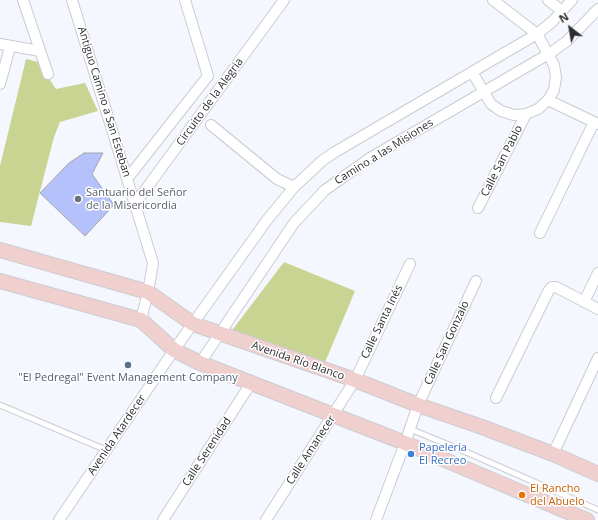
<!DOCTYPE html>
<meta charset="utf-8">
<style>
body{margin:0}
#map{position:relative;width:598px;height:520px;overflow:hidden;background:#f5f7fe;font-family:"Open Sans",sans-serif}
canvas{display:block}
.north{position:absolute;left:550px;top:8px;width:40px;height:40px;-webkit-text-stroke:3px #fff;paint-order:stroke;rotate:329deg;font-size:11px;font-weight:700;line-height:16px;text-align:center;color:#2d2d30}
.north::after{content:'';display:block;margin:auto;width:14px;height:18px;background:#2d2d30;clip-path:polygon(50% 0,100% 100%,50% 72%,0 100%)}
</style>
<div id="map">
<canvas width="598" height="520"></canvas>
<div class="north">N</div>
</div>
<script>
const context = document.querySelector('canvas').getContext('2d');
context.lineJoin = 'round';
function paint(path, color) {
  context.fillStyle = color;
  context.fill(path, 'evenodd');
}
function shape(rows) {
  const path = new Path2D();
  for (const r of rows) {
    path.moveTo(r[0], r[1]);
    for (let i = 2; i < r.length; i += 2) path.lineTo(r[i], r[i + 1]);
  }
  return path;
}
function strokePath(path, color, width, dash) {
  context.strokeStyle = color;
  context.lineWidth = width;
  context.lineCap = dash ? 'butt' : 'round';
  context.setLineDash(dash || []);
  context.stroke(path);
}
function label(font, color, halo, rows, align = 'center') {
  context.font = font + ' "Open Sans",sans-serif';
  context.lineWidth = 3;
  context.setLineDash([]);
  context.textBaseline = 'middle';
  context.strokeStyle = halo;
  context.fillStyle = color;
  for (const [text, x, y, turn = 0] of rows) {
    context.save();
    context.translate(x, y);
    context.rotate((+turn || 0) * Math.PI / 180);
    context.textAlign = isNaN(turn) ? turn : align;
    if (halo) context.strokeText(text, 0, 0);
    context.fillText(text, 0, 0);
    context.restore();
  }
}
const green = shape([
 [26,59,38,62,56,89,85,83,98,111,60,122,54,137,31,226,0,222,0,166],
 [284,262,355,291,323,367,230,333]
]);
const building = shape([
 [84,153,103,153,92,174,114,205,85,236,40,193,69,163,84,153]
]);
const lane = shape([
 [0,405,106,450],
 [410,429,466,452,598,510]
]);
const street = shape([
 [23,0,48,74],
 [72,0,153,263,148,292,141,320],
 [548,0,562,11],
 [0,44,40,51],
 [472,72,491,104,501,111,514,115,526,114,538,109,548,100,554,90,556,77,554,65,537,34,493,0],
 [0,84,10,47],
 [548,100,598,124],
 [211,125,277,179,294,187],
 [127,179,208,76,185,0],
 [135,204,284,0],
 [478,208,526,114],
 [540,233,594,122],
 [584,302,598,273],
 [200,363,294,223,325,190,370,158,552,52,567,41,598,9],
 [496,398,549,290,552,287,556,287,598,309],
 [553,454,598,358],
 [59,520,174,350,267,220,294,187,323,160,335,152,537,34,553,21,572,0],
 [163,520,251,383],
 [266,520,355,380,410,264],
 [376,520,405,443,418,405,476,281]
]);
const secondary = shape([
 [0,250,148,292,193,324,355,380,418,405,482,427,553,454,598,474],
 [0,281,141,320,174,350,200,363,405,443,587,520]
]);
const markers = [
 [78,199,4,"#6b7280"],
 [128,365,4,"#5c6f8a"],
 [411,454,4,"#3f7fe0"],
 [522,495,4,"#e8710a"]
];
const streetNames = [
 ["Antiguo Camino a San Esteban",104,102,73],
 ["Circuito de la Alegria",210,102,-54],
 ["Camino a las Misiones",384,152,-32],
 ["Calle San Pablo",502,161,-63],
 ["Calle Santa Inés",382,322,-64],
 ["Calle San Gonzalo",447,343,-65],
 ["Avenida Río Blanco",298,361,19],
 ["Avenida Atardecer",117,435,-56],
 ["Calle Amanecer",311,450,-57],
 ["Calle Serenidad",207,452,-57]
];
const worshipNames = [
 ["Santuario del Señor",86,193],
 ["de la Misericordia",86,206]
];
const serviceNames = [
 ["\"El Pedregal\" Event Management Company",128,378]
];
const shopNames = [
 ["Papelería",419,448],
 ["El Recreo",419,461]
];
const foodNames = [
 ["El Rancho",530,489],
 ["del Abuelo",530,502]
];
paint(green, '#c9d492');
paint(building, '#b5c1fb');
strokePath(building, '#a3a5ac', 1);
strokePath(lane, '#caccd3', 7);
strokePath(street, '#caccd3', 12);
strokePath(secondary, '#caccd3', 16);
strokePath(lane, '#fff', 5);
strokePath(street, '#fff', 10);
strokePath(secondary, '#f0d0ce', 14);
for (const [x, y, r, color] of markers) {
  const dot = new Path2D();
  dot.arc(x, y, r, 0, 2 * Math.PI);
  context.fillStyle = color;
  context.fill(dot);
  strokePath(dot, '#fff', 1.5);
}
label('11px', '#2d2d30', '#fff', streetNames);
label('11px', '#5b616d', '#fff', worshipNames, 'left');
label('11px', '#4e5e75', '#fff', serviceNames);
label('11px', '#366cbe', '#fff', shopNames, 'left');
label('11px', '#c56008', '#fff', foodNames, 'left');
</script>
